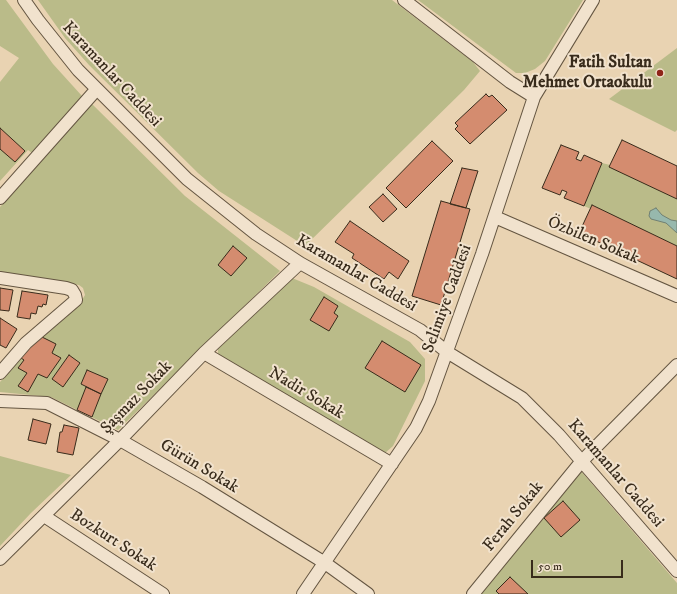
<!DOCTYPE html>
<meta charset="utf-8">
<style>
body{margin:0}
#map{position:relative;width:677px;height:594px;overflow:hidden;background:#e9d3b2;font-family:"IM FELL DW Pica",serif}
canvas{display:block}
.scale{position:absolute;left:531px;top:560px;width:92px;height:18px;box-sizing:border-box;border:2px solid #382b1b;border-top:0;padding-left:5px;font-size:12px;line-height:14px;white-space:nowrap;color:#382b1b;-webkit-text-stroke:3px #f1e2cd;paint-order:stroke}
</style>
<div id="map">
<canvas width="677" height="594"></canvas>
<div class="scale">50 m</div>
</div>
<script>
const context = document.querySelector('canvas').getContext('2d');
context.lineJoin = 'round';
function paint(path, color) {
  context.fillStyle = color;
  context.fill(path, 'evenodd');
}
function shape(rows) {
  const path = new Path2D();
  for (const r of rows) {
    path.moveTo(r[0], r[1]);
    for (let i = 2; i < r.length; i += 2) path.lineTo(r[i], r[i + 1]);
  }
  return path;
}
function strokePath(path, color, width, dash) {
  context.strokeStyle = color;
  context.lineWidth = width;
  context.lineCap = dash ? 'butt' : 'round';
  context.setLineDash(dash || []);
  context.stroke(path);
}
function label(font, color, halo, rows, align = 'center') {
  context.font = font + ' "IM FELL DW Pica",serif';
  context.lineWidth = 4;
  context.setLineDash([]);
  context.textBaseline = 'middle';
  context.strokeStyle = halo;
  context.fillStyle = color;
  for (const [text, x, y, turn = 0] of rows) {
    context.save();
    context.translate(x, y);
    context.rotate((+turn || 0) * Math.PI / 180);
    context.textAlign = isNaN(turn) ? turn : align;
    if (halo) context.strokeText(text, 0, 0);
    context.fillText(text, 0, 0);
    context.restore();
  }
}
const green = shape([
 [0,0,6,0,53,64,82,96,32,153,28,150,0,181,0,82,19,58,0,46],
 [38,0,392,0,473,62,480,71,464,90,305,246,219,191,198,173,89,65,65,38],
 [418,0,583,0,545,61,535,69,525,73,516,73],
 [677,48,677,130,675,132,609,99],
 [92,104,185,196,280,271,118,430,51,397,0,392,0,382,42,334,71,312,81,302,85,295,83,288,79,285,0,272,0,207],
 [602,163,610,165,610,167,677,199,677,246,593,206,591,209,584,206],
 [292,278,314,287,410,342,425,359,425,381,393,446,385,453,218,356,218,349],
 [0,456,71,475,31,513,0,546],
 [580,470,677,583,677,594,480,594]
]);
const water = shape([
 [656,208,662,215,671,220,677,221,677,233,666,223,651,219,649,216,650,211,656,208]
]);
const building = shape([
 [486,94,489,97,492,95,507,110,470,144,455,129,458,126,455,123,486,94],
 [0,128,25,151,15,162,0,149,0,128],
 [622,140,677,166,677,199,609,167,622,140],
 [432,141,453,161,406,208,386,188,432,141],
 [561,145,579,152,576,159,581,161,584,155,602,163,584,206,564,198,567,192,562,190,560,195,542,188,561,145],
 [462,168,478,171,466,208,450,204,462,168],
 [383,194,397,209,383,222,369,207,383,194],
 [441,201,470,209,441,305,412,296,441,201],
 [592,205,677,246,677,279,579,233,592,205],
 [350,221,409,261,398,279,389,272,384,279,352,258,354,254,335,242,350,221],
 [233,246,247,258,231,276,218,265,233,246],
 [0,288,13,290,9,311,0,310,0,288],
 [22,291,48,295,46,305,43,304,42,307,38,306,36,314,31,313,30,319,17,317,22,291],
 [324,297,338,306,334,313,338,316,329,331,310,320,324,297],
 [0,318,17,329,6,348,0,345,0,318],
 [40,336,56,344,52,353,61,358,47,378,38,374,28,392,18,386,27,373,18,368,24,360,21,358,40,336],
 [382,341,421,365,405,392,365,368,382,341],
 [69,355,80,363,63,387,52,379,69,355],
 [87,370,108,379,101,394,81,384,87,370],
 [86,387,101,394,92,417,77,410,86,387],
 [33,419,51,424,46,444,28,440,33,419],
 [64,425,79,428,73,455,57,452,60,432,62,432,64,425],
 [563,501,580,520,561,537,544,518,563,501],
 [510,577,528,594,499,594,496,591,510,577]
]);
const minor = shape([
 [24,0,38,20,78,70,187,179,256,234,300,263,420,330,447,352,522,398,559,435,677,571],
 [404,0,510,82,534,97],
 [0,198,96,90],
 [495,217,677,296],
 [0,278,66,288,72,290,75,295,76,300,26,343,0,373],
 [204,353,392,464],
 [0,401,47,403,120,440,202,487,325,563,368,594],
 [44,516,163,594],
 [0,559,120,440,204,353,300,263],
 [303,594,416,428,429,401,482,254,534,97,593,0],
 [473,594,581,462,677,365]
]);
const markers = [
 [660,73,4,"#8f2418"]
];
const poiNames = [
 ["Fatih Sultan",652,63],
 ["Mehmet Ortaokulu",652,83]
];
const streetNames = [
 ["Karamanlar Caddesi",111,75,47],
 ["Özbilen Sokak",593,241,23],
 ["Karamanlar Caddesi",356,274,30],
 ["Selimiye Caddesi",448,299,-70],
 ["Nadir Sokak",306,394,31],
 ["Şaşmaz Sokak",137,398,-46],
 ["Gürün Sokak",199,467,31],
 ["Karamanlar Caddesi",615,474,49],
 ["Ferah Sokak",514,517,-51],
 ["Bozkurt Sokak",113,541,33]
];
paint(green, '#babb89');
paint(water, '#97b8ad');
strokePath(water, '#718073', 1);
paint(building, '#d48c6f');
strokePath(building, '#382b1b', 1);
strokePath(minor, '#645541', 14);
strokePath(minor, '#f1e2cd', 12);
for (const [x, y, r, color] of markers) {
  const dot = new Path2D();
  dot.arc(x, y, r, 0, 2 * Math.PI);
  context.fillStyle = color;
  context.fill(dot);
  strokePath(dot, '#f1e2cd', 1.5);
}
label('bold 17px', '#382b1b', '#f1e2cd', poiNames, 'right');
label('17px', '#382b1b', '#f1e2cd', streetNames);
</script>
